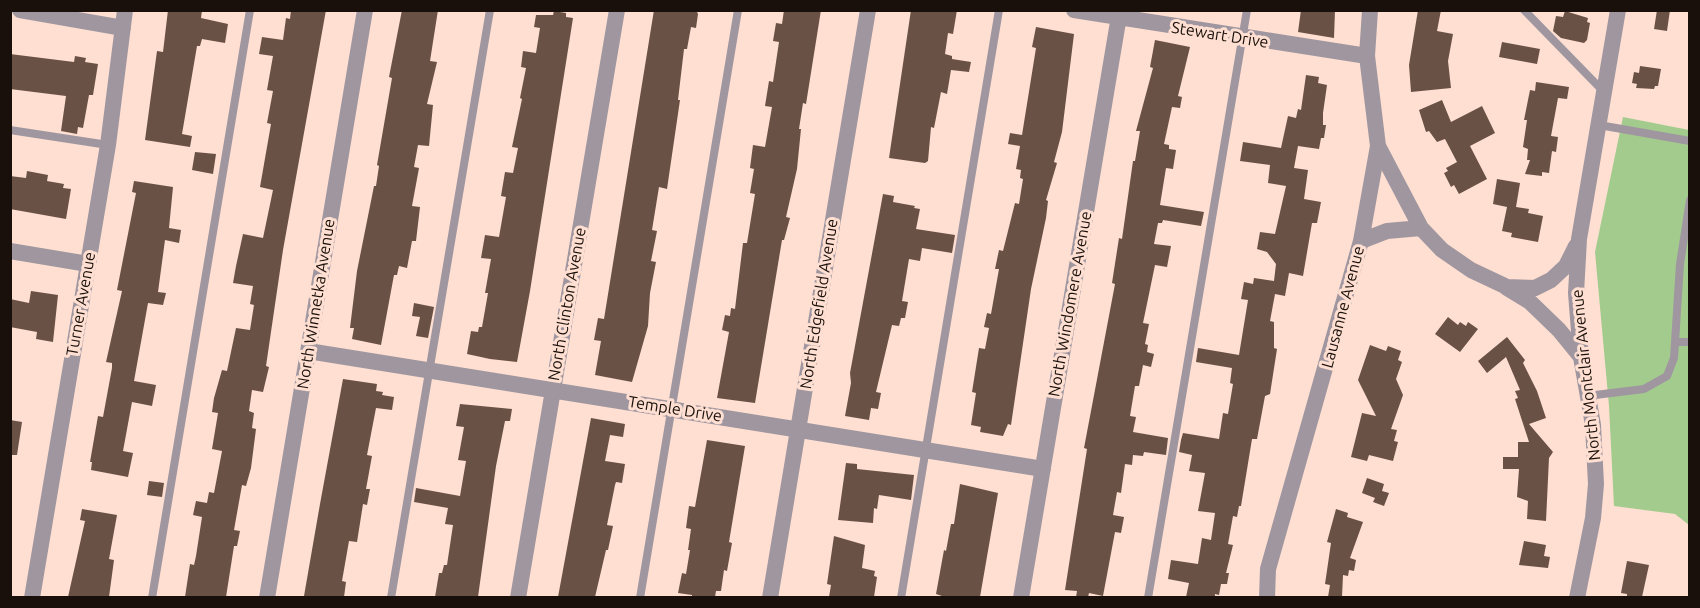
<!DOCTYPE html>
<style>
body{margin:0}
#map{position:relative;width:1700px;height:608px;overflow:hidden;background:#fedfd1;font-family:Ubuntu,sans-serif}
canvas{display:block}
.frame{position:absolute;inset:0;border:12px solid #1a100b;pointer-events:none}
</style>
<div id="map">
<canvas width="1700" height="608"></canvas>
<div class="frame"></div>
</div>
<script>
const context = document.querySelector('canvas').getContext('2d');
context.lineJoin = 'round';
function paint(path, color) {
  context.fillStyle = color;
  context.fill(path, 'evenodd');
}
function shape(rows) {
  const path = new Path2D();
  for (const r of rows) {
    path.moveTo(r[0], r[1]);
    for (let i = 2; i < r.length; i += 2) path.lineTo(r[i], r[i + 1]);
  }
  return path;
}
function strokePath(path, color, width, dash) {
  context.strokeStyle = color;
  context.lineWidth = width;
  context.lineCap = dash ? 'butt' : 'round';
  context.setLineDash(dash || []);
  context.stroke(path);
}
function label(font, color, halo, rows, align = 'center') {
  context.font = font + ' Ubuntu,sans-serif';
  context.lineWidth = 6;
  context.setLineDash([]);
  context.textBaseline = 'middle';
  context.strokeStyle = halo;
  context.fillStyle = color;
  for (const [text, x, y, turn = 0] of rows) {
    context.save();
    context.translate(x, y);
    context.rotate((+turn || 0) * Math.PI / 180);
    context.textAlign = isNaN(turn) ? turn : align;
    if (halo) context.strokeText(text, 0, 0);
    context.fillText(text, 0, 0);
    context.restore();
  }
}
const green = shape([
 [1623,117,1689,130,1689,525,1675,514,1614,506,1609,406,1595,252]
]);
const building = shape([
 [168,10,202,10,201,18,228,24,225,43,202,39,200,46,197,46,182,134,192,136,190,147,145,140,157,51,163,52],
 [291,10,326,10,283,250,266,366,269,367,263,392,252,390,249,411,254,413,252,428,256,429,251,468,246,486,242,485,234,530,240,531,237,546,234,546,226,597,185,597,190,564,194,565,196,556,202,517,193,515,196,501,207,503,209,492,214,493,222,451,212,449,218,413,212,412,214,398,222,370,227,371,236,328,250,330,254,305,250,304,253,286,233,283,236,266,243,234,263,238,273,190,260,187,271,124,267,123,273,91,267,90,273,56,259,54,262,37,283,40,286,18,290,19],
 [402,10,438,10,430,61,437,62,427,104,433,105,429,146,418,145,414,167,419,168,412,206,420,207,416,241,412,241,407,268,399,266,397,275,394,275,381,345,352,339,354,328,350,328,357,271,374,186,376,186,379,166,377,165,392,78,389,77],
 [654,10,696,10,698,14,696,28,691,27,687,49,684,49,678,100,680,100,667,189,659,187,652,230,657,231,651,261,656,262,650,293,648,326,632,382,595,375,601,341,594,340,598,318,604,319],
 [784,10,821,10,806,104,803,103,799,129,801,129,797,169,786,217,790,218,784,240,782,240,755,403,717,398,729,332,722,330,725,315,730,316,731,308,735,309,743,243,747,243,755,194,750,193,754,169,750,168,753,145,765,147,772,107,765,106,769,81,773,82,779,42,773,41,776,23,782,24],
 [911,10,957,10,953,34,948,33,945,54,952,56,952,59,971,62,969,72,951,70,947,94,941,92,934,128,931,127,928,161,925,163,889,158],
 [1301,10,1335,10,1334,38,1298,32],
 [1418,10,1441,10,1437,31,1453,34,1448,61,1451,88,1411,92,1409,65],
 [1657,10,1670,10,1667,31,1654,29],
 [554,11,566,13,566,17,573,18,530,291,517,362,490,359,467,354,471,331,478,332,479,327,482,327,488,293,485,293,491,259,481,258,485,235,499,237,506,197,501,196,505,172,513,173,518,148,512,147,522,99,520,98,526,68,521,67,523,51,536,53,540,28,534,27,536,15,553,15],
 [1565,11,1588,18,1587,22,1590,23,1587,40,1584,43,1561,38,1553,31,1556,16,1563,17],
 [1036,27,1074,34,1062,132,1054,162,1057,163,1046,200,1048,201,1046,218,1031,289,1011,425,1008,424,1003,436,980,432,981,427,971,425,976,393,972,392,979,348,985,349,989,328,984,327,987,313,991,314,999,269,995,269,999,250,1003,251,1015,203,1019,204,1023,179,1020,178,1021,170,1016,169,1020,146,1008,144,1010,133,1022,135,1036,48,1032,47],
 [1155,40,1190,47,1178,96,1182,97,1180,108,1172,107,1164,144,1169,145,1169,149,1176,150,1173,169,1166,168,1160,205,1204,212,1201,226,1163,220,1162,223,1158,223,1154,244,1171,246,1167,267,1155,265,1143,323,1149,324,1145,344,1148,345,1147,352,1154,354,1151,367,1143,365,1139,386,1135,386,1130,416,1136,417,1133,432,1168,438,1166,455,1144,452,1143,456,1133,455,1132,465,1125,464,1121,493,1117,492,1113,515,1124,517,1121,533,1115,532,1103,596,1089,593,1088,597,1076,597,1077,591,1065,590,1087,449,1084,448,1115,284,1112,283,1119,238,1122,239,1133,161,1135,161,1140,131,1136,131,1153,68,1150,67],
 [1502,42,1540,49,1537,64,1499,57],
 [10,54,74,62,75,56,86,58,85,62,98,64,93,95,89,95,83,128,78,127,77,134,61,131,66,96,10,89],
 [1640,66,1661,69,1658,86,1655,86,1654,89,1636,88,1637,84,1632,83,1634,72,1639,73],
 [1306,75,1319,77,1318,83,1327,85,1323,113,1323,125,1326,125,1324,138,1321,138,1319,149,1298,146,1294,168,1308,170,1304,199,1321,202,1317,223,1312,223,1303,276,1289,273,1285,296,1275,294,1270,321,1274,322,1274,348,1277,349,1270,394,1265,396,1257,439,1252,439,1241,506,1239,506,1237,517,1233,516,1228,544,1233,545,1226,573,1229,573,1227,584,1221,584,1219,595,1215,594,1215,597,1186,597,1189,583,1168,579,1171,560,1198,564,1202,538,1211,540,1215,513,1198,511,1205,473,1189,471,1192,455,1179,452,1181,440,1183,433,1219,439,1223,413,1228,414,1233,384,1230,383,1232,368,1196,362,1198,348,1239,355,1248,300,1241,299,1244,282,1253,284,1254,278,1274,281,1276,264,1267,252,1257,249,1260,232,1275,234,1286,186,1268,183,1270,165,1240,161,1243,142,1281,148,1288,116,1296,118,1298,109,1301,110],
 [1536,82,1569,87,1567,99,1558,98,1551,136,1558,137,1556,152,1552,151,1549,173,1542,172,1542,176,1525,174,1530,160,1527,160,1528,149,1523,147,1527,120,1524,120,1530,90,1535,91],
 [1442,100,1451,122,1482,106,1495,133,1470,146,1487,179,1459,194,1454,185,1451,187,1444,173,1448,171,1446,168,1457,162,1445,139,1437,142,1429,131,1426,132,1419,110],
 [195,152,216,154,213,174,192,170],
 [27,171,48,175,47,181,64,184,63,188,71,189,66,219,10,209,10,176,26,178],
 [1497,179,1520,183,1516,207,1529,209,1528,213,1543,216,1538,242,1511,237,1512,233,1502,231,1507,207,1493,204],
 [134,181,173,187,169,228,181,230,179,243,165,240,158,292,166,293,163,305,148,303,134,381,156,385,152,406,132,402,123,451,133,453,128,477,91,470,92,462,90,462,98,416,103,417,112,368,112,363,106,362,122,291,117,290,136,193,132,192],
 [883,194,894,196,893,202,915,206,914,208,920,209,916,229,955,235,952,253,922,248,920,261,909,259,902,301,908,302,905,318,901,318,899,326,892,325,876,392,881,393,878,409,871,408,869,420,845,416,851,383,850,373],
 [31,291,58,295,53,342,36,339,37,332,10,327,10,299,29,303],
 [414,303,434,307,428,338,416,336,420,317,412,316],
 [1448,317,1458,325,1460,322,1466,326,1468,322,1478,329,1460,352,1435,334],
 [1507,337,1525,360,1523,363,1537,391,1546,418,1529,424,1553,452,1549,458,1546,521,1527,519,1528,501,1517,497,1519,469,1503,469,1503,457,1518,457,1518,442,1529,442,1515,399,1518,398,1515,391,1520,390,1506,357,1487,373,1478,361],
 [1370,345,1386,351,1388,346,1401,351,1398,360,1402,362,1396,379,1403,395,1391,429,1397,430,1394,441,1398,442,1393,461,1369,455,1367,461,1351,457,1362,413,1376,416,1358,380],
 [343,379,377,384,376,391,383,392,382,395,394,397,392,410,376,408,367,455,372,456,366,489,370,489,367,505,363,504,357,542,349,541,342,581,346,582,344,597,306,597,304,596,320,504],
 [460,404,512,409,510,421,505,421,496,466,478,597,435,597,439,573,442,573,444,565,447,565,453,525,445,524,448,508,414,502,416,488,460,496,466,461,458,460,464,427,456,426],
 [591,418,625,424,623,437,610,435,605,461,625,464,622,483,616,482,615,485,607,525,613,526,608,550,606,550,595,597,558,597],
 [10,420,22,422,17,455,10,455],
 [707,440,745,446,729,542,732,543,727,571,724,570,721,591,716,591,715,597,692,597,692,595,678,593,682,573,686,574,690,550,688,550,691,529,686,528,689,506,695,507],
 [846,463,857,464,857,469,914,475,911,500,879,495,877,509,874,508,873,523,838,520],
 [1367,478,1384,484,1382,491,1389,493,1384,506,1373,502,1375,498,1362,493],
 [149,481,164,483,162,497,147,495],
 [960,484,998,493,980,597,945,597,936,594,944,550,946,551,951,524,954,524],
 [82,509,117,515,109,559,114,560,109,597,68,597,85,521,80,520],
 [1336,509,1348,513,1347,517,1363,522,1350,558,1356,560,1354,571,1349,570,1348,576,1343,575,1342,597,1328,597,1330,585,1325,584,1331,543,1327,542],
 [834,536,865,545,862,568,875,571,874,576,877,577,874,597,829,597,831,585,827,584],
 [1524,541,1546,545,1544,556,1550,557,1548,568,1519,565],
 [1627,561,1649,565,1642,597,1627,597,1627,594,1621,593]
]);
const lane = shape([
 [1524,10,1604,92],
 [1599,125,1690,141],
 [10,130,108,145],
 [1675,342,1690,342],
 [1587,396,1644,389,1667,376,1674,358,1680,264,1690,200],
 [152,598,250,10],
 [391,598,490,10],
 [640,598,738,10],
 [901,598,999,10],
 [1148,598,1247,10]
]);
const street = shape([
 [20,10,123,28],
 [1074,10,1367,56],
 [1378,146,1421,228,1442,250,1471,270,1507,287,1535,288,1551,280,1566,266,1576,246],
 [1361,241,1387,231,1421,228],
 [10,251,88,264],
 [1507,288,1530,302,1559,330,1581,357],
 [308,351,1043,469],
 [32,598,108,145,125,10],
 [267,598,365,10],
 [518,598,617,10],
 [770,598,868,10],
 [1021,598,1120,10],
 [1267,598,1268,569,1361,241,1378,146,1367,56,1370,10],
 [1577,598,1593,518,1596,484,1593,425,1581,357,1576,293,1579,239,1618,10]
]);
const streetNames = [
 ["Stewart Drive",1220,35,9],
 ["Turner Avenue",81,304,-80],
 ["North Winnetka Avenue",316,304,-81],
 ["North Clinton Avenue",567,304,-80],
 ["North Edgefield Avenue",819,304,-81],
 ["North Windomere Avenue",1070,304,-80],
 ["Lausanne Avenue",1343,307,-75],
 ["North Montclair Avenue",1586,375,-96],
 ["Temple Drive",675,409,9]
];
paint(green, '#a3cb8e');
paint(building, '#6a5145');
strokePath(lane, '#9f96a0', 8);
strokePath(street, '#9f96a0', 16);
label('16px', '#1a100b', '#fedfd1', streetNames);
</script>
